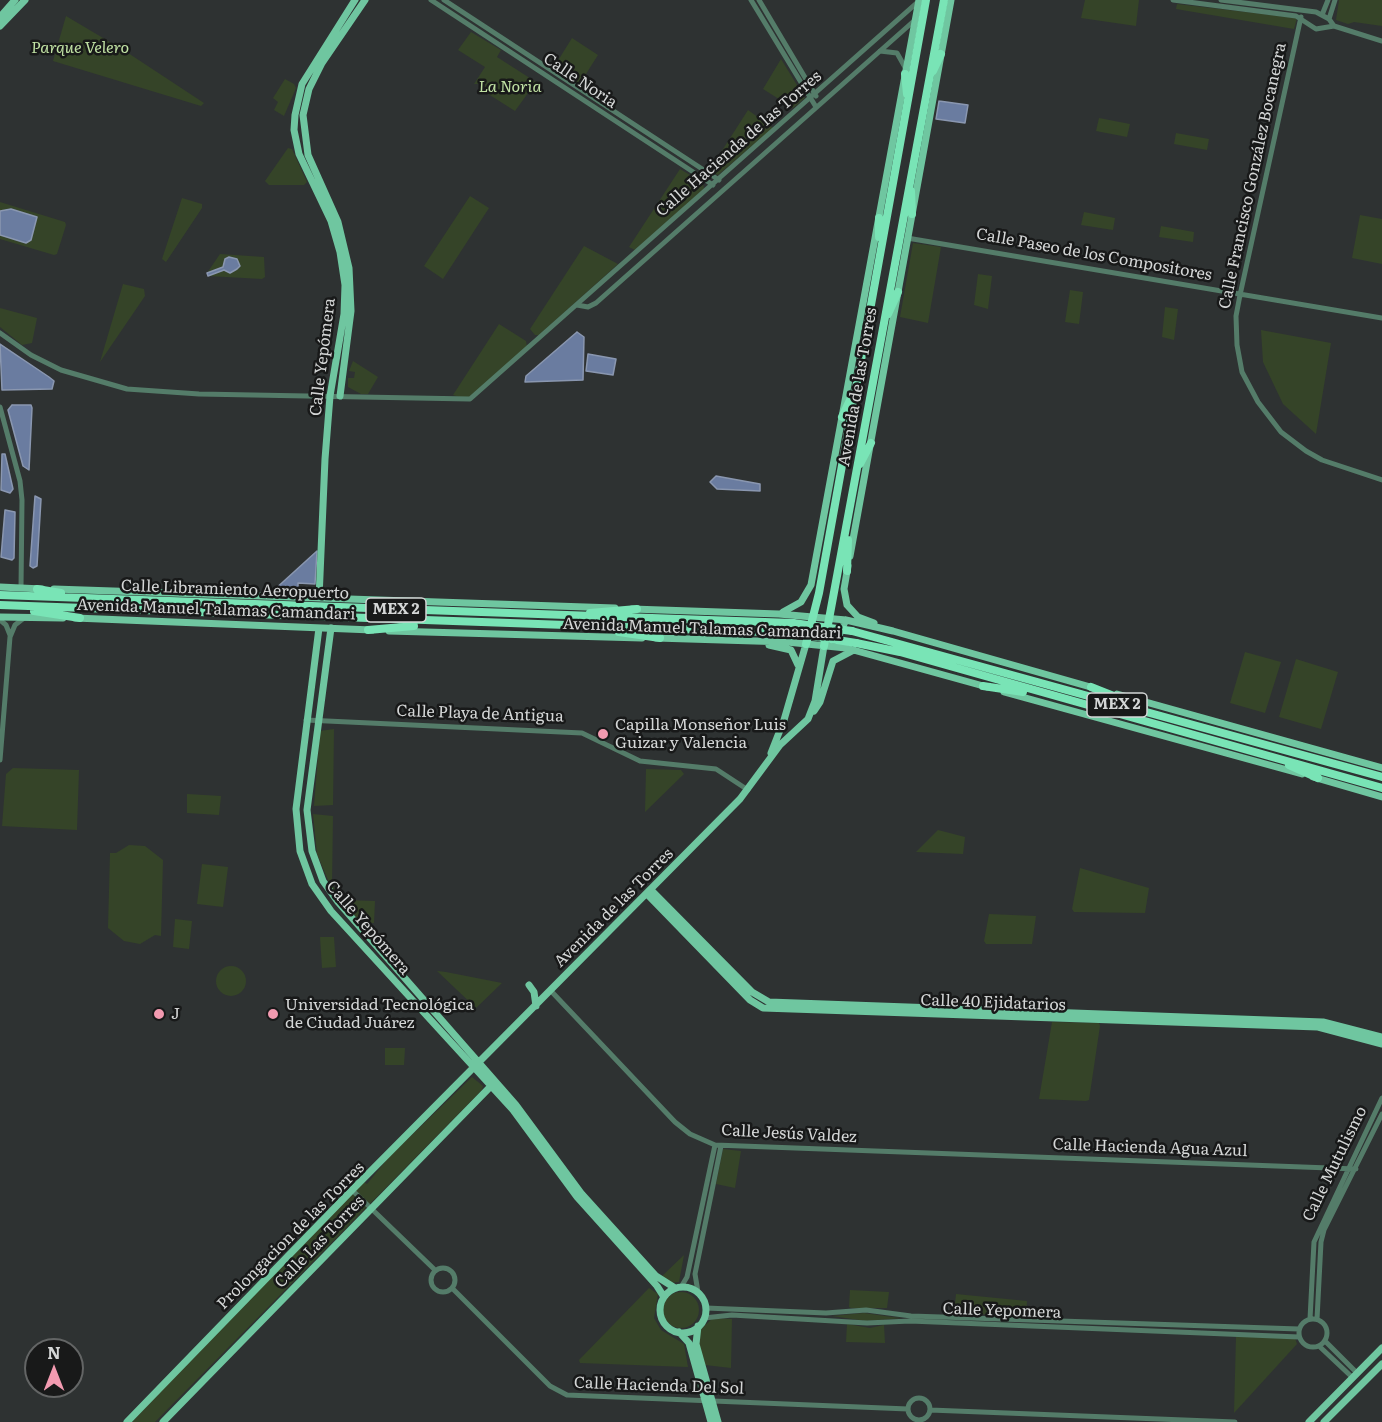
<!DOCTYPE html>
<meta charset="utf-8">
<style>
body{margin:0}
#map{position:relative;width:1382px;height:1422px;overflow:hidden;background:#2e3232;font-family:Literata,serif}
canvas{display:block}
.north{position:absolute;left:24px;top:1338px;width:60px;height:60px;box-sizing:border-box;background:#181919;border:2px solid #636565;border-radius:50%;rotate:0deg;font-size:16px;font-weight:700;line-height:24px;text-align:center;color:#d4d6d6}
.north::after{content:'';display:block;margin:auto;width:21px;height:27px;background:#f29ab0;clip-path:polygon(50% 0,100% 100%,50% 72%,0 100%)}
</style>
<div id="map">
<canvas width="1382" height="1422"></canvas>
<div class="north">N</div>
</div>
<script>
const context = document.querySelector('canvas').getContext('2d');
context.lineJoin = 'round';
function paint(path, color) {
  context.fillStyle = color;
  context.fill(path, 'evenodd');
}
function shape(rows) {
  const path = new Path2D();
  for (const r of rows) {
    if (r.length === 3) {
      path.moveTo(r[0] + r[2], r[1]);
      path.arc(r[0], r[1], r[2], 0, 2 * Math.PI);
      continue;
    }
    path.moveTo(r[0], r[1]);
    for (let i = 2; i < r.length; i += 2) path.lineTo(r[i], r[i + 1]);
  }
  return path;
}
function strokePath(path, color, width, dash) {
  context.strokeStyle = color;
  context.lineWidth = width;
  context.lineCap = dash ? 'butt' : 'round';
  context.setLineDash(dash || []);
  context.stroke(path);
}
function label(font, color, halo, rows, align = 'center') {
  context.font = font + ' Literata,serif';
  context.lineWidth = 5;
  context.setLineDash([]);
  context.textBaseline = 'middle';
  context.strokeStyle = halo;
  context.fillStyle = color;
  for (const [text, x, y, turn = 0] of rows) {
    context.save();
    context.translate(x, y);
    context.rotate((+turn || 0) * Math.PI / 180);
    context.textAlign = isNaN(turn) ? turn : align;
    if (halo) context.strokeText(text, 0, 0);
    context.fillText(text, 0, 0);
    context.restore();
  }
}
const green = shape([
 [1085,0,1139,0,1136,26,1081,18],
 [1339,0,1382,0,1382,26,1354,22,1348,24,1336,20],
 [1177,4,1297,18,1294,29,1176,9],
 [66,16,125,51,204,103,201,106,53,61],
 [471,32,501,50,497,57,536,82,515,111,485,92,481,84,474,84,485,67,458,50],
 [572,38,598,55,579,85,554,67],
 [781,59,805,98,793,108,763,89],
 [285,79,294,84,296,88,284,116,274,110,278,102,273,98],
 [748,110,773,128,718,175,709,171],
 [1099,118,1130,124,1127,137,1096,131],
 [1176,133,1209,139,1207,150,1174,144],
 [288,148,292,149,307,182,304,185,269,185,265,181],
 [680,169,703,183,704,189,635,250,629,247],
 [470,196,489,208,443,279,424,266],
 [182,198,202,204,202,208,166,262,162,259],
 [0,202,65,222,66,225,57,254,54,255,0,239],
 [1084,212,1115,218,1113,230,1081,225],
 [1360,215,1382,219,1382,264,1352,258],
 [1161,226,1194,232,1193,242,1159,237],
 [913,243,941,247,928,323,900,317],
 [584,246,618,264,539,335,535,335,530,329],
 [220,254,264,257,265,277,262,279,208,276,207,273],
 [978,274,992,276,988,309,974,305],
 [123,284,144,289,145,296,100,362],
 [1070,290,1083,292,1079,324,1065,322],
 [1165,307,1178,309,1174,340,1162,337],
 [0,308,37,318,32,343,22,345,0,327],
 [499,324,526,341,527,347,467,400,453,395],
 [1261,330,1331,343,1316,434,1283,404,1263,362],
 [353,361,378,377,368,394,361,394,348,387,348,378,354,378,355,372,349,371],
 [1245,652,1281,662,1265,713,1230,703],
 [1296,659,1338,672,1321,729,1279,717],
 [334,729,333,805,314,806,320,731],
 [13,768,79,770,77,830,2,826,6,774],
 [646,769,681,770,684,774,645,812],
 [187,794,221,796,219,815,187,813],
 [313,814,333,816,332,885,344,900,375,901,374,923,361,923,331,887,317,854],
 [938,830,965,837,963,854,916,852],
 [129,845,145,846,163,860,161,936,155,935,140,944,124,941,108,928,110,853,116,853],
 [202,864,228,867,223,907,197,904],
 [1080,868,1149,888,1145,913,1074,912,1072,909],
 [989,914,1036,916,1032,944,986,944,984,941],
 [175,919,192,921,189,949,173,947],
 [320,937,334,937,336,967,322,968],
 [231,981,15],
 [437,971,446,972,502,983,476,1008],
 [1052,1022,1099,1023,1100,1026,1089,1100,1086,1101,1039,1099],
 [385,1048,405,1048,404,1065,385,1065],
 [472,1077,483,1086,482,1090,155,1422,132,1422,323,1219,364,1182,367,1184,388,1158],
 [723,1149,741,1151,735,1188,716,1184],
 [684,1255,679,1282,669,1283,661,1277],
 [649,1288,658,1294,654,1318,661,1330,684,1344,688,1367,580,1363,579,1360],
 [850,1290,889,1292,887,1308,851,1308,849,1307],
 [681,1310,18],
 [956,1294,1027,1301,1026,1316,954,1313],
 [864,1313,892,1317,902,1318,866,1321,832,1316],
 [713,1318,732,1319,731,1368,705,1365,698,1344,700,1330],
 [847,1324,870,1328,884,1325,885,1343,846,1342],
 [1236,1336,1295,1338,1297,1344,1234,1413]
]);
const water = shape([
 [939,101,968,105,965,123,936,119,939,101],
 [11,209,37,217,31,240,26,243,0,235,0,211,11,209],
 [229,257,237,259,240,266,237,269,230,273,224,270,208,276,207,273,223,267,225,259,229,257],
 [577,332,584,337,583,380,525,382,526,376,577,332],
 [0,344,49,377,54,381,52,389,2,390,0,344],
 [588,354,616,359,613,375,586,371,588,354],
 [12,405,31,405,32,408,29,470,23,466,8,410,12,405],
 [2,454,5,454,13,489,10,493,1,490,2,454],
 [716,476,760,484,760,491,717,489,710,482,716,476],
 [35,496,41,499,37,566,33,568,30,566,35,496],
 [5,510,15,512,14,558,12,560,1,557,5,510],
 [317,551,315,584,298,583,298,593,273,591,317,551]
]);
const minor = shape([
 [431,0,713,185],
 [444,0,719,180],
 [751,0,816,107],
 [759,0,816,96],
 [1173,0,1296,16,1316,29,1334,26],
 [1221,0,1316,12,1329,19,1334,26,1382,41],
 [1322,15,1328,0],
 [1301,17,1240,295,1236,316,1237,345,1242,372,1258,402,1281,432,1306,451,1322,460,1382,480],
 [1329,19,1335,0],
 [880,51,897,53,906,69],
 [907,238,1382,318],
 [577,305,588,307,596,303,915,20],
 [0,333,31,355,61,370,127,389,199,394,470,399,919,1],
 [0,407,20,481,22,500,21,588],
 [0,620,6,625,10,635],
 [306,720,582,733,640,761,716,769,748,790],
 [0,760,10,637,15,625,24,618],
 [551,991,675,1122,690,1134,715,1145,1356,1169],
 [352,1190,435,1270],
 [443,1280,12],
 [681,1287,687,1277,715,1145],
 [452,1288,550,1386,567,1395,908,1409],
 [698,1292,695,1274,721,1146],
 [706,1308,826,1313,866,1310,911,1316,1299,1329],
 [704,1318,732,1315,867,1323,910,1321,1299,1337],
 [1313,1333,14],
 [1310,1319,1314,1242,1382,1098],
 [1317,1319,1321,1242,1324,1230,1382,1114],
 [1325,1341,1357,1373],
 [1319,1346,1353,1378],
 [919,1409,11],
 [930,1410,1235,1422]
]);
const major = shape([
 [0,17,15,0],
 [0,26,25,0],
 [340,396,351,311,349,268,338,222,308,155,303,115,309,89,322,63,365,0],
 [850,556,951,0],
 [848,566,844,589,847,605,858,617,874,623],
 [0,587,42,589],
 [54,589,615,608],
 [319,598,325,459,330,396,344,314,345,285,340,252,331,221,299,154,294,130,295,115,302,84,355,0],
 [632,609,779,614,846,620,893,631,1094,688],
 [783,612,801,602,811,585,919,0],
 [0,617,63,618],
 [75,618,372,630],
 [319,628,296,809,300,851,312,884,331,911,513,1110,577,1197,657,1286,664,1297],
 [331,628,307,810,312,851,323,881,338,902,516,1105,581,1193,656,1276,675,1288],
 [389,631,642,638],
 [656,638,787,642,846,648,987,687],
 [769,645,791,650,798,665],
 [842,645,839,639,840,632,846,620],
 [1004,692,1302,774],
 [1117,694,1382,768],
 [814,711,820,702,833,661,854,650],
 [771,753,784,720,806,644],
 [1313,777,1382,797],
 [651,890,752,992,769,1002,1323,1022,1382,1037],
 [647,894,750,1000,763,1008,1318,1027,1382,1044],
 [529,985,534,992,536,1006],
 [683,1310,23],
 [698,1326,696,1344,718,1422],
 [679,1332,689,1343,711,1422],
 [127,1422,352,1190,740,799,780,745,808,719,815,701,824,646],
 [163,1422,492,1085],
 [1309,1422,1382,1348],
 [1324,1422,1382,1364]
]);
const highway = shape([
 [933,71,941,54],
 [905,74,907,94],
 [911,191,912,214],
 [879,218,879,237],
 [888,314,898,292],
 [842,417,851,398],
 [860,464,871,443],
 [847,571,848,540],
 [37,589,61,593],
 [0,595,793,623],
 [0,605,793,633],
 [34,611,80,618],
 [590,613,637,609],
 [368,630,414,626],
 [852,631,1382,777],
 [619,632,660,638],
 [856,643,900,652,1382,788],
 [806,644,819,593,926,0],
 [824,646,944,0],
 [983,686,1023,692],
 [1091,687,1144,708],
 [1289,765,1318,778]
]);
const highwayBridge = shape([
 [793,623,852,631],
 [793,633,856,643]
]);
const markers = [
 [603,734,6,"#f29ab0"],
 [159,1014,6,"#f29ab0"],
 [273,1014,6,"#f29ab0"]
];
const shields = [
 [396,610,60],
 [1117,705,60]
];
const shieldNames = [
 ["MEX 2",396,610],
 ["MEX 2",1117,705]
];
const parkNames = [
 ["Parque Velero",80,48],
 ["La Noria",510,87]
];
const streetNames = [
 ["Calle Noria",580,81,34],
 ["Calle Hacienda de las Torres",739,144,-41],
 ["Calle Francisco González Bocanegra",1253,176,-78],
 ["Calle Paseo de los Compositores",1094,255,10],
 ["Calle Yepómera",323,357,-83],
 ["Avenida de las Torres",858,387,-80],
 ["Calle Libramiento Aeropuerto",235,590,2],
 ["Avenida Manuel Talamas Camandari",216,610,2],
 ["Avenida Manuel Talamas Camandari",702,629,2],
 ["Calle Playa de Antigua",480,714,2],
 ["Avenida de las Torres",614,908,-45],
 ["Calle Yepómera",368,928,49],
 ["Calle 40 Ejidatarios",993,1003,2],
 ["Calle Jesús Valdez",789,1134,3],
 ["Calle Hacienda Agua Azul",1150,1148,2],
 ["Calle Mutulismo",1335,1164,-64],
 ["Prolongacion de las Torres",291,1236,-45],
 ["Calle Las Torres",320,1242,-46],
 ["Calle Yepomera",1002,1311,2],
 ["Calle Hacienda Del Sol",659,1386,2]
];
const poiNames = [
 ["Capilla Monseñor Luis",615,725],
 ["Guizar y Valencia",615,743],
 ["Universidad Tecnológica",285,1005],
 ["de Ciudad Juárez",285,1023],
 ["J",171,1014]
];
paint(green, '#354428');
paint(water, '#6a7ca0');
strokePath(water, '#8a97b0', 1.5);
strokePath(minor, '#547c69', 5);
strokePath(major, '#6fc6a0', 7);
strokePath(highway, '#79e4b6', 8);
strokePath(highwayBridge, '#79e4b6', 8);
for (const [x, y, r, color] of markers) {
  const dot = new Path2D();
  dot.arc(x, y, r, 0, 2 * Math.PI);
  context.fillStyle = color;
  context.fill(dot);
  strokePath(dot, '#181919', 2);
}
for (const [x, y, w] of shields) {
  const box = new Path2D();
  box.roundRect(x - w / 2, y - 12, w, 24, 4.5);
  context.fillStyle = '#181919';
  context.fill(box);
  strokePath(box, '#d4d6d6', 1.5);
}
label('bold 15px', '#d4d6d6', null, shieldNames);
label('italic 16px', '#c1e2a4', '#181919', parkNames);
label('16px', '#d4d6d6', '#181919', streetNames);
label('16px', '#d4d6d6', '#181919', poiNames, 'left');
</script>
